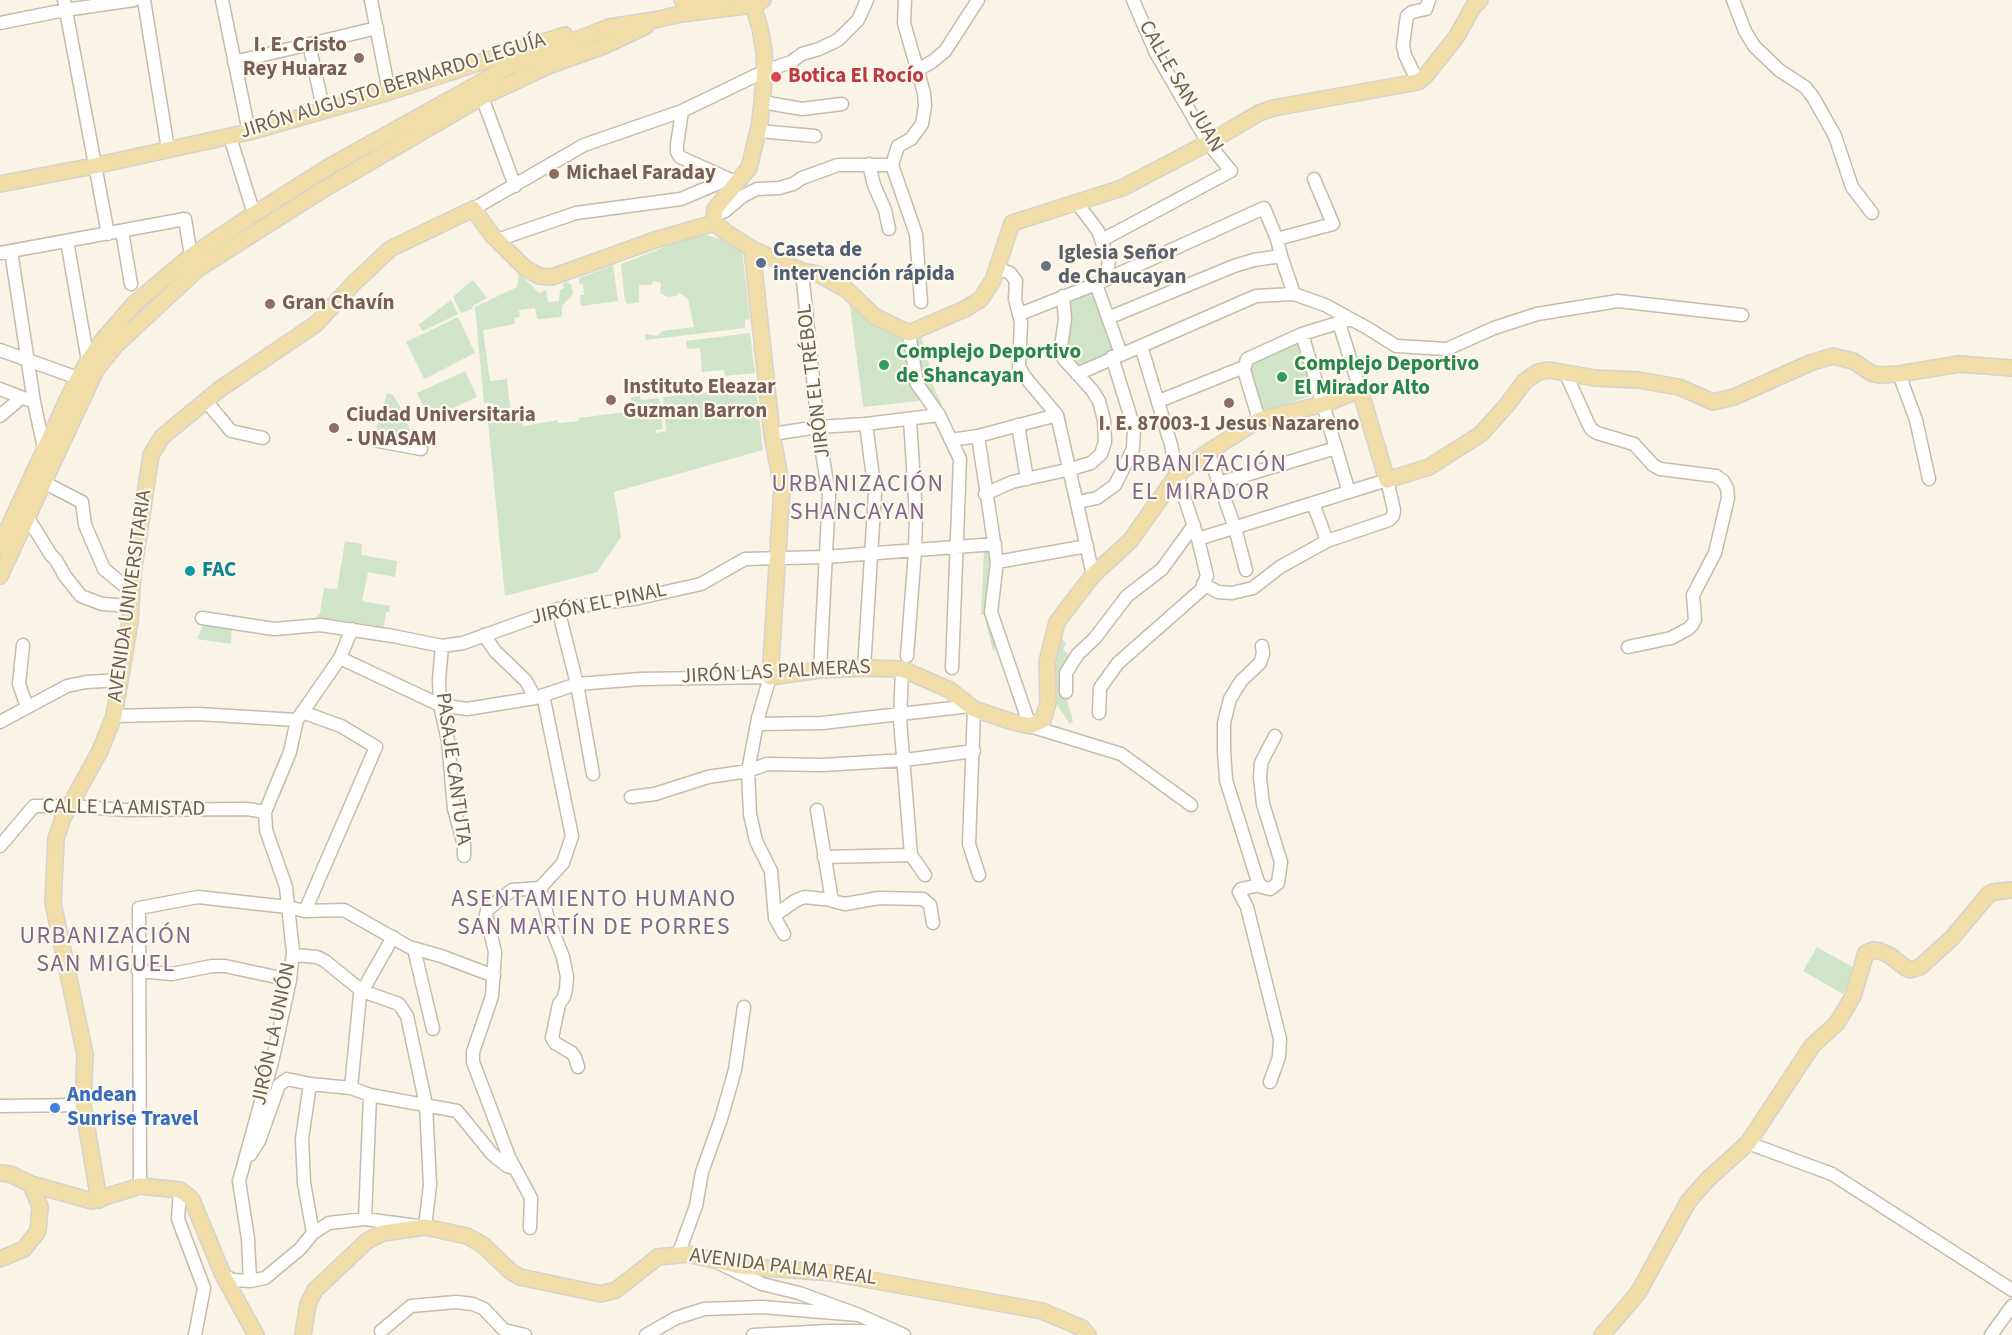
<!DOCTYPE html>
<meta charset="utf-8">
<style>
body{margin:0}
canvas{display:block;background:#f9f4e6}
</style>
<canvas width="2012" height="1335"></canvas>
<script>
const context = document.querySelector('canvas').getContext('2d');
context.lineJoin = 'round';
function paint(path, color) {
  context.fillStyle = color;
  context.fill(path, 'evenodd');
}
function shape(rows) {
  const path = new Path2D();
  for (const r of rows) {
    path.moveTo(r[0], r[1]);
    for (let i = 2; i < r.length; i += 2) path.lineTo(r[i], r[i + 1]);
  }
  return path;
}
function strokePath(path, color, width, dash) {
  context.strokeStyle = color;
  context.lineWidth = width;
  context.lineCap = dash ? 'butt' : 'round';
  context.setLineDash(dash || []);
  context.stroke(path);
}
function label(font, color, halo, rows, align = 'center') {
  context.font = font + ' "Source Sans 3",sans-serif';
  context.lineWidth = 4.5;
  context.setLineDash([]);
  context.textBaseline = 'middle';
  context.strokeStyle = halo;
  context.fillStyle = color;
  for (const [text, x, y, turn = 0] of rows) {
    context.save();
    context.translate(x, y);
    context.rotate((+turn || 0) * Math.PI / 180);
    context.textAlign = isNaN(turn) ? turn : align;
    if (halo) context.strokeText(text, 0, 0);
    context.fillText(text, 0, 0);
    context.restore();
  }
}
const green = shape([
 [701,233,729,242,742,249,750,319,745,320,745,328,646,340,645,334,657,336,662,331,694,327,688,299,681,294,678,293,677,296,668,297,660,293,661,283,654,281,651,285,639,285,639,302,628,304,625,301,621,264],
 [613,265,618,301,581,306,580,295,584,295,583,284,579,284,579,278],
 [519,273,539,293,546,290,548,302,559,301,560,290,564,288,563,284,567,282,571,285,573,294,562,306,562,315,560,317,539,319,537,318,535,308,519,310,520,317,514,318,515,324,483,330,490,381,507,379,510,408,494,410,493,403,484,403,475,307,517,287],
 [471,281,474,281,487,298,473,306,472,309,461,313,453,297],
 [1096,288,1117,351,1077,370,1067,358,1066,300],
 [451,300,458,314,423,331,418,325],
 [850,305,880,329,904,336,921,397,918,401,863,407],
 [458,317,475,353,424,379,406,342],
 [750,333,755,373,725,376,724,370,702,372,700,348,687,349,686,341],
 [921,336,930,368,933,386,944,410,942,413,924,387,915,337],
 [1299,339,1317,394,1262,412,1249,365],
 [465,371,477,397,429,419,417,393],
 [755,386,763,450,614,492,621,537,597,572,505,596,487,412,511,409,512,417,520,415,521,422,524,426,558,420,558,423,579,421,579,418,632,411,631,397,640,396,641,400,659,398,663,429,656,430,656,433,666,431,663,397,725,391,725,388],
 [387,393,393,395,404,413,413,439,379,432,376,429],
 [345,541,362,544,361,555,397,561,395,577,368,572,362,601,390,606,389,612,386,612,384,627,340,620,339,624,320,621,321,619,316,618,320,613,324,588,337,589],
 [989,551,990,560,988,610,996,649,993,651,984,615,981,615,984,552],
 [204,622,232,628,231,644,197,639],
 [1060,635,1066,644,1063,649,1069,655,1061,670,1060,692,1062,697,1066,696,1073,721,1070,724,1056,703,1054,658],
 [1817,947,1856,969,1843,994,1803,971]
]);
const minor = shape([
 [64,0,108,234],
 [144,0,168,149],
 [222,0,249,132],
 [371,0,389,92],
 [905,0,904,23,924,93,925,106,922,124,911,139,898,146,892,165,916,234,921,302],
 [1733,0,1745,31,1754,46,1779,70,1805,87,1813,97,1835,136,1852,187,1872,213],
 [0,23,65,10,134,0],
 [309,44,324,112],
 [234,62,377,28],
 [918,70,933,61,945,51,978,0],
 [1418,82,1405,55,1403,46,1406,22,1407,16,1412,12,1426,9,1429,0],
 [482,97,515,186],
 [762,102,802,109,842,104],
 [682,111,677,145,677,152,680,157,731,180],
 [758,131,815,136],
 [230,137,254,214],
 [869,164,874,185,885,210,889,229],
 [1077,203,1098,231,1109,261,1105,280],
 [473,209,584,145,682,111,765,71,791,62,802,54,819,49,838,40,858,20,867,0],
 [714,216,725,211,743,196,757,189,779,188,793,184,802,178,838,165,892,165],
 [122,231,131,284],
 [1277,239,1333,224,1314,179],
 [497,240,576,213,681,199,728,179],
 [1102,240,1231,171,1208,143,1156,53,1133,0],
 [67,241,88,361,92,366],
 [11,251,34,402,44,448,48,452],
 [0,253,185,219,191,256],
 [997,268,1010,273,1016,281,1015,299,1021,322,1019,367,1025,377,1057,415,1093,575],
 [802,271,818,427,829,495,820,670],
 [1096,284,1121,354],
 [1020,314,1096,284,1264,208,1277,239,1281,256,1294,294],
 [1108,318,1234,266,1254,260,1281,256],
 [1339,323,1360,390],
 [909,333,917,384,939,415,960,459,952,668],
 [1302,334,1349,492],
 [0,350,86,381],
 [1565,372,1587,421,1591,429,1597,433,1634,444,1653,465,1660,469,1716,476,1723,481,1727,488,1728,498,1715,553,1693,595,1695,620,1692,625,1688,629,1671,638,1628,647],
 [1077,374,1256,296,1294,294,1325,305,1369,329,1396,346,1447,349,1494,328,1537,314,1618,301,1742,315],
 [1899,374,1916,420,1929,479],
 [0,389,34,402],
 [206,401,231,431,263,438],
 [1159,401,1244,367],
 [0,416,21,398],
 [1259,420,1244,370,1247,359,1302,334,1351,319],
 [1018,425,1027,479],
 [772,434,818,427,866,424,939,415],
 [978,436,997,562,991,612,1030,726,1121,754,1191,805],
 [951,440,978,436,1057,415],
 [378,441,421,449],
 [1208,452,1235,528,1246,570],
 [45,483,82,502,85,525,104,569,132,592],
 [1219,483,1336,448],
 [985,494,1012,482,1071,469,1091,463,1101,454,1105,442,1104,420,1099,401,1092,390,1063,358,1061,347,1065,319,1063,296],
 [1078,502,1097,498,1115,485,1133,449,1134,428,1112,357],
 [1313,503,1327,541],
 [28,518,51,555,56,560,65,576,81,596,102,604,131,606],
 [1198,539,1387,480,1394,510,1393,516,1389,520,1327,541,1280,567,1253,588,1232,593,1218,592,1203,584],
 [997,562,1087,546],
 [558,609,577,684,593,774],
 [202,618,274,629,320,625,393,636,442,646,463,643,558,609,639,598,701,584,745,559,825,557,995,544],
 [484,635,495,651,526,681,535,698],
 [23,645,19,684,27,707],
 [442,646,439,680,440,705,448,741,454,809,464,845,464,856],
 [1262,646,1263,654,1260,663,1241,681,1230,699,1224,723,1224,751,1226,780,1258,882,1262,887,1270,889,1278,883,1281,862,1263,804,1260,778,1261,763,1275,736],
 [907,656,915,551,916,515,910,419],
 [340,658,440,705,467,709,535,698,577,684,641,679,770,677,758,718,748,771,750,814,756,841,771,871,775,918,784,934],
 [864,668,875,493,866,424],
 [1066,692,1066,673,1078,654,1095,638,1127,596,1162,569,1194,525],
 [974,709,969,844,979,875],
 [302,712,341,726,376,747,305,911],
 [1099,713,1100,688,1118,663,1201,590,1207,576,1198,539,1177,475,1171,445,1141,346],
 [114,716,198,714,297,720],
 [0,722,67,686,86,682,121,680],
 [757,724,822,723,970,706],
 [631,797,655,794,708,777,748,771,767,764,822,765,905,760,974,751],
 [817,810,831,895,833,901,845,904,879,898,923,899,930,905,933,923],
 [0,846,34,806,70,806,126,810,247,809,265,812],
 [911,855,925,875],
 [824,857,911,855,900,720,902,669],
 [1260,885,1241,889,1239,892,1247,907,1280,1039,1279,1057,1270,1082],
 [540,888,563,863,572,836,543,695],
 [540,888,548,919,563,957,567,977,566,989,564,997,559,1004,552,1038,555,1043,572,1053,575,1057,578,1067],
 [775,915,795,901,804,897,832,900],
 [414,949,433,1029],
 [138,971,172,974,212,966,225,966,290,980],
 [310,1084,302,1139,304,1183,313,1233],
 [351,1088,360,995,393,937],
 [0,1106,83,1105],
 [1748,1143,1832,1174,2012,1290],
 [250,1155,259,1141,279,1085,287,1079,310,1084,351,1088,370,1095,457,1111,492,1154,507,1166,514,1168],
 [140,1186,139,908,198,897,287,907,305,911,344,910,409,947,441,956,494,976],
 [180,1190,178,1219,204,1288,195,1335],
 [365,1219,370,1095],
 [530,1228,531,1198,509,1157,473,1062,473,1052,492,996,495,952,486,915,487,910,512,890,540,888],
 [678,1255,696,1206,702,1172,721,1119,735,1070,744,1007],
 [721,1264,762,1284,799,1293,859,1315,904,1335],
 [223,1275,233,1280,250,1281,265,1278,300,1249,313,1233,329,1223,365,1219,425,1227,430,1185,426,1105,407,1016,399,1004,362,991,325,961,317,957,293,955],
 [250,1281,248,1239,239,1181,273,1058,290,980,293,952,286,887,266,830,265,812,290,752,297,720,340,658,352,629],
 [381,1331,411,1306,456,1302,473,1304,484,1309,504,1330,525,1335],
 [646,1335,676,1318,704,1309,762,1307,859,1315],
 [753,1335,829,1331,889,1331],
 [1991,1335,2012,1306]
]);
const major = shape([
 [682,0,710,1,726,7],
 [753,5,760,28,764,51,765,71,760,123,749,168,715,209,714,223,727,233,752,249,802,271,818,274,846,289,874,316,909,333,965,309,981,299,993,280,1012,223,1122,188,1208,143,1259,113,1273,108,1418,82,1427,74,1457,36,1473,7,1480,0],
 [0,184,94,166,249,132,389,92,565,35],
 [752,249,772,434,782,488,770,677,820,670,864,668,902,669,950,690,974,709,1013,722,1030,726,1043,720,1048,703,1047,662,1057,622,1093,575,1130,541,1177,475,1208,452,1259,420,1324,404,1360,390,1387,480,1429,467,1481,434,1506,406,1525,381,1538,372,1549,370,1595,378,1638,380,1679,387,1713,402,1734,397,1810,363,1833,356,1853,361,1871,373,1879,375,1899,374,1959,364,2012,368],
 [0,546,70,394,88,361,102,341,134,304,191,256,254,214,330,166,510,66,609,27,654,20,681,14,753,5,763,0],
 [0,576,96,370,116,345,198,269,324,189,482,97,548,66,604,46,646,26],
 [0,1173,10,1174,31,1184,40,1207,38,1231,24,1249,0,1259],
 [31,1184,92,1201,140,1186,180,1190,187,1195,192,1200,223,1275,256,1335],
 [99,1200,83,1105,85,1054,53,903,56,839,63,818,100,751,114,716,130,622,133,573,151,455,162,437,220,389,316,324,354,283,390,249,473,209,492,235,525,268,539,276,552,277,655,240,714,223],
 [303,1335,308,1304,315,1290,367,1241,383,1233,425,1227,467,1236,483,1245,510,1271,520,1277,601,1294,616,1290,658,1257,688,1254,740,1266,832,1273,1042,1311,1082,1328,1088,1335],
 [1602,1335,1638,1293,1688,1202,1708,1179,1748,1143,1812,1046,1837,1023,1853,996,1866,953,1873,950,1880,951,1889,955,1906,968,1910,970,1920,967,1952,938,1988,895,1993,892,2012,890]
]);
const markers = [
 [359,58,6,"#8d6e63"],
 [776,77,6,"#e0444e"],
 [554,174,6,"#8d6e63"],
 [761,263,6,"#5c6f8a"],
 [1046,266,6,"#6b7280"],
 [270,304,6,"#8d6e63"],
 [884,365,6,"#2e9e5b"],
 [1282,377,6,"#2e9e5b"],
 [611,400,6,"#8d6e63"],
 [1229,403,6,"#8d6e63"],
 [334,428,6,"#8d6e63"],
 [190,571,6,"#0f9aa8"],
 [55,1108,6,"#3f7fe0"]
];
const educationNames = [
 ["I. E. Cristo",347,46,"right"],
 ["Rey Huaraz",347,70,"right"],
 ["Michael Faraday",566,174],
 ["Gran Chavín",282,304],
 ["Instituto Eleazar",623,388],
 ["Guzman Barron",623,412],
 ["Ciudad Universitaria",346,416],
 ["- UNASAM",346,440],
 ["I. E. 87003-1 Jesus Nazareno",1229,425,"center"]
];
const healthNames = [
 ["Botica El Rocío",788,77]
];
const streetNames = [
 ["JIRÓN AUGUSTO BERNARDO LEGUÍA",393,87,-17],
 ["CALLE SAN JUAN",1180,87,60],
 ["JIRÓN EL TRÉBOL",815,381,-97],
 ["AVENIDA UNIVERSITARIA",131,596,-82],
 ["JIRÓN EL PINAL",599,605,-12],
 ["JIRÓN LAS PALMERAS",776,673,-3],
 ["PASAJE CANTUTA",452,769,82],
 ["CALLE LA AMISTAD",124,809,1],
 ["JIRÓN LA UNIÓN",275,1034,-78],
 ["AVENIDA PALMA REAL",783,1268,7]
];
const serviceNames = [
 ["Caseta de",773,251],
 ["intervención rápida",773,275]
];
const worshipNames = [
 ["Iglesia Señor",1058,254],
 ["de Chaucayan",1058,278]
];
const leisureNames = [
 ["Complejo Deportivo",896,353],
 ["de Shancayan",896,377],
 ["Complejo Deportivo",1294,365],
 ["El Mirador Alto",1294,389]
];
const cultureNames = [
 ["FAC",202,571]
];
const shopNames = [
 ["Andean",67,1096],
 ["Sunrise Travel",67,1120]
];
const quarterNames = [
 ["URBANIZACIÓN",1201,466],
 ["EL MIRADOR",1201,494],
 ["URBANIZACIÓN",858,486],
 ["SHANCAYAN",858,514],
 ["ASENTAMIENTO HUMANO",594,901],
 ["SAN MARTÍN DE PORRES",594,929],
 ["URBANIZACIÓN",106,938],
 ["SAN MIGUEL",106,966]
];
paint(green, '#d0e5c7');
strokePath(minor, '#c7bbac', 15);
strokePath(major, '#d7d2cd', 18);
strokePath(minor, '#fff', 12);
strokePath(major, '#f0dda7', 15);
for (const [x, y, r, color] of markers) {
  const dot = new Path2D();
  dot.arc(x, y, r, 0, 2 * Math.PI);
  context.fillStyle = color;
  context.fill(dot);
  strokePath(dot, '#fdf8ec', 2);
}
label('bold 21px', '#785e54', '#fdf8ec', educationNames, 'left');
label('bold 21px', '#be3a42', '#fdf8ec', healthNames, 'left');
label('21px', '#705e4e', '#fdf8ec', streetNames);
label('bold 21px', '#4e5e75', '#fdf8ec', serviceNames, 'left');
label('bold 21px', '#5b616d', '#fdf8ec', worshipNames, 'left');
label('bold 21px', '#27864d', '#fdf8ec', leisureNames, 'left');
label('bold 21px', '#0d838f', '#fdf8ec', cultureNames, 'left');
label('bold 21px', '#366cbe', '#fdf8ec', shopNames, 'left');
context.letterSpacing = '1.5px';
label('24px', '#83668c', '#fdf8ec', quarterNames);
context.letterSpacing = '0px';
</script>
